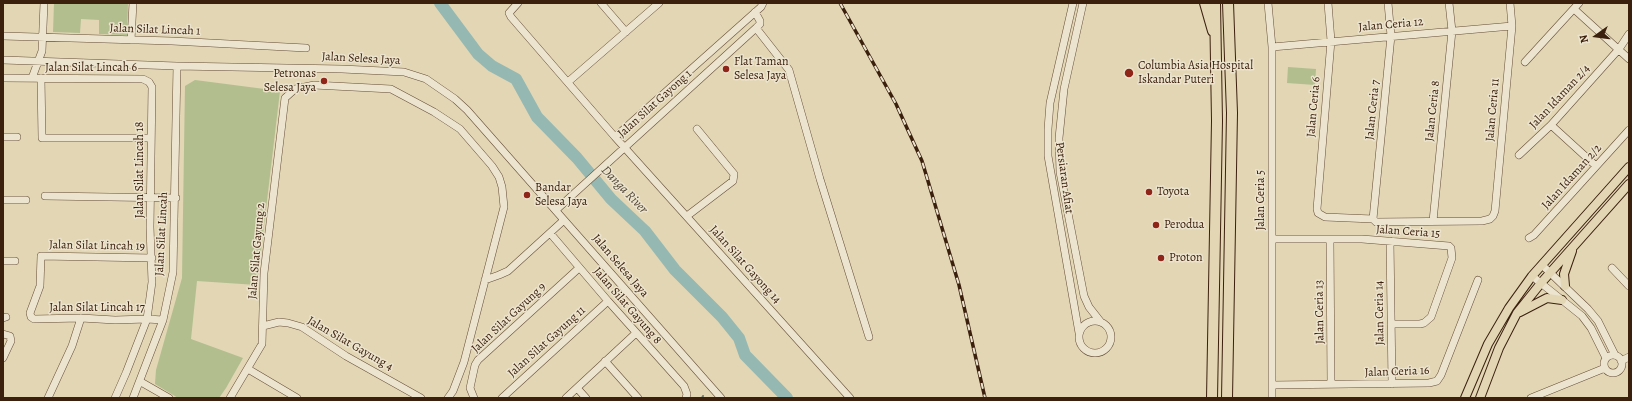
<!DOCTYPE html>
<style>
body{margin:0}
#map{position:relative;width:1632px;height:401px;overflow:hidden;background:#e2d6b4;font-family:Alegreya,serif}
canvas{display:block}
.frame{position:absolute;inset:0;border:4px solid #3c200e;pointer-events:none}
.north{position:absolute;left:1576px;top:16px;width:40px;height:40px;-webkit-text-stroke:3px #ece4ce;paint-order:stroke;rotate:256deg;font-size:11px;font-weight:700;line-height:16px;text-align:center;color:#3c200e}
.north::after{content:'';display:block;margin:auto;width:14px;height:18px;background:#3c200e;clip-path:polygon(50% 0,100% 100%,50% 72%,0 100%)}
</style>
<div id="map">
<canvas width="1632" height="401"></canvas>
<div class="frame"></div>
<div class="north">N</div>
</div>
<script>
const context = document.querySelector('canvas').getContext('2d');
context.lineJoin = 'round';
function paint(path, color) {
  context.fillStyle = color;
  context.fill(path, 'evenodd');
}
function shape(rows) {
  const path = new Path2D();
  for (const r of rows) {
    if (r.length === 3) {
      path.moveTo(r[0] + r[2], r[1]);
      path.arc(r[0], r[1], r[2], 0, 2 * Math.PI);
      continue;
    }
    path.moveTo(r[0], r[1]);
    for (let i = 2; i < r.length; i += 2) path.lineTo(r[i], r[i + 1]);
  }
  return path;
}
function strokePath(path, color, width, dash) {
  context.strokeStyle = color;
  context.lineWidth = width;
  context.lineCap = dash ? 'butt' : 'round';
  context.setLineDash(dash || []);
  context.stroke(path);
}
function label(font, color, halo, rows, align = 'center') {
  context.font = font + ' Alegreya,serif';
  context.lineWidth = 3;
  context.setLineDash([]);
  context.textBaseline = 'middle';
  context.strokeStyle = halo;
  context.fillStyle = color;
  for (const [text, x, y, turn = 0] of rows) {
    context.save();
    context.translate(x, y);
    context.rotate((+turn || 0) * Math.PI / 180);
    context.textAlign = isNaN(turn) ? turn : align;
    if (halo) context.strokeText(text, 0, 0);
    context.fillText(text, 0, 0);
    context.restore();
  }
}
const green = shape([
 [54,3,128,3,127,35,99,34,99,20,81,19,80,33,53,32],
 [1288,67,1316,69,1315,85,1287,83],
 [195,80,280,91,257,285,197,281,191,339,243,358,226,388,219,398,178,398,155,384,156,370,182,278,185,86]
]);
const stream = shape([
 [702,398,703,396]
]);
const river = shape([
 [440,3,478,54,492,66,516,79,537,117,577,158,611,199,645,231,675,270,722,317,739,338,745,355,787,398]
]);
const minor = shape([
 [518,3,509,13,511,17,615,137],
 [601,3,626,32],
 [763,3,761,7,615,137,850,398],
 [1073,3,1050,103,1048,129,1048,156,1079,333],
 [1083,3,1064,89,1059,138,1060,172,1084,296,1089,307,1100,321],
 [1268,3,1272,47,1272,398],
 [1328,3,1331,41,1317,209,1318,213,1325,217,1373,219,1376,222,1482,221,1490,219,1493,216,1495,211,1512,26,1510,3],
 [1574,9,1629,59],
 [756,28,789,70,820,179,869,337],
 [3,36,172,41,306,48],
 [131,40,133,3],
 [1272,47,1512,26],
 [3,60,177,66,342,69,404,72,426,79,455,99,467,110,721,398],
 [1525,62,1579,3],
 [3,78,143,79,149,82,152,87,150,227,152,282,147,319,126,373,115,398],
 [32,78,42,51,44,3],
 [41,78,42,138,151,138],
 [568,82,659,3],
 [1551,125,1596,166],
 [3,137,17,137],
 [1519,155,1551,125,1619,49,1629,34],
 [45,196,176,198],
 [3,200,26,200],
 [556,210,756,28,760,24,760,21,755,12],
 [687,216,733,181,734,174,697,129],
 [1373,219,1391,36,1388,3],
 [1433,221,1452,31,1449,3],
 [550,233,608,301,684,386,687,394,686,398],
 [1529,238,1534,235,1629,130],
 [1272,239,1362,239,1449,246,1451,248,1452,258,1431,317,1424,323,1420,324,1391,324],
 [1330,239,1331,384],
 [1390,241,1392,384],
 [152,258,41,256,40,286,30,313,31,317,34,319,81,318,115,320,147,319,163,320],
 [3,261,15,261],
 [1542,265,1588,309,1598,321,1615,355],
 [1612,268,1629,286],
 [1532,276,1582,316,1591,328,1606,358],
 [485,280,499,275,508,271,564,220],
 [3,318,6,317],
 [1095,337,16],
 [263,326,279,322,288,323,302,327,346,356,421,398],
 [3,334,10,336,11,341,3,358],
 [1613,364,9],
 [605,361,638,398],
 [1621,361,1629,357],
 [248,369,297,398],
 [141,382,169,398],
 [1272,385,1429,383,1437,381,1441,375,1478,280],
 [577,388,586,398],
 [48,398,72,346,81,318],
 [133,398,163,320,173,272,177,66],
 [230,398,262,344,264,273,285,98,295,89,314,85,391,89,434,112,460,129,492,166,499,177,502,187,504,207,464,362,453,391,448,398],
 [474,398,470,388,475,365,478,360,579,268],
 [502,398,608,301],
 [566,398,636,333],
 [1531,398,1605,368]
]);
const major = shape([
 [1565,286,1564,274,1572,251],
 [1520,312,1547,298,1562,300],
 [1465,398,1488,344,1509,308,1532,276,1629,167],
 [1480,398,1499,348,1517,313,1541,283,1629,184]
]);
const highway = shape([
 [1205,3,1213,31],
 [1212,398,1217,121,1215,3],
 [1227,398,1232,113,1228,3]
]);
const rail = shape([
 [840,3,896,104,922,161,959,285,985,398]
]);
const markers = [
 [726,69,4,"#8f2418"],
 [1129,73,5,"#8f2418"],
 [324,81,4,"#8f2418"],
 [1149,192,4,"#8f2418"],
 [527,195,4,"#8f2418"],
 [1156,225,4,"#8f2418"],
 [1161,258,4,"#8f2418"]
];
const streetNames = [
 ["Jalan Ceria 12",1391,25,-5],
 ["Jalan Silat Lincah 1",155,30,2],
 ["Jalan Selesa Jaya",361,59,3],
 ["Jalan Silat Lincah 6",91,68],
 ["Jalan Idaman 2/4",1560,97,-47],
 ["Jalan Silat Gayong 1",655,104,-42],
 ["Jalan Ceria 6",1314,107,-85],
 ["Jalan Ceria 7",1373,110,-84],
 ["Jalan Ceria 11",1493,110,-85],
 ["Jalan Ceria 8",1433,111,-84],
 ["Jalan Silat Lincah 18",140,170,-90],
 ["Jalan Idaman 2/2",1572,177,-48],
 ["Persiaran Afiat",1064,178,82],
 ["Jalan Ceria 5",1261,200,-90],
 ["Jalan Ceria 15",1408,232,4],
 ["Jalan Silat Lincah",162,234,-87],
 ["Jalan Silat Lincah 19",97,246,1],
 ["Jalan Silat Gayung 2",257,251,-85],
 ["Jalan Silat Gayong 14",745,265,48],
 ["Jalan Selesa Jaya",620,266,49],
 ["Jalan Silat Gayung 8",627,306,49],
 ["Jalan Silat Lincah 17",97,308],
 ["Jalan Ceria 13",1320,312,-91],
 ["Jalan Ceria 14",1380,313,-91],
 ["Jalan Silat Gayung 9",509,318,-43],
 ["Jalan Silat Gayung 11",547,342,-42],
 ["Jalan Silat Gayung 4",350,344,30],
 ["Jalan Ceria 16",1397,372,-2]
];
const poiNames = [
 ["Flat Taman",734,62],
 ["Selesa Jaya",734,76],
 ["Columbia Asia Hospital",1138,66],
 ["Iskandar Puteri",1138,80],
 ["Petronas",316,74,"right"],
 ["Selesa Jaya",316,88,"right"],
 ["Bandar",535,188],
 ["Selesa Jaya",535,202],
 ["Toyota",1157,192],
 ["Perodua",1164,225],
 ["Proton",1169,258]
];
const waterNames = [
 ["Danga River",624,190,46]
];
paint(green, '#b2be8e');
strokePath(stream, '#717c70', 2);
strokePath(river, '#95b9b2', 12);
strokePath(minor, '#664e38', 8);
strokePath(major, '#3c200e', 10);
strokePath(highway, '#3c200e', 12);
strokePath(minor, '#ece4ce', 7);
strokePath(major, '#e2d6b4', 8);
strokePath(highway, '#e2d6b4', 10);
strokePath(rail, '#3c200e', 3.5);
strokePath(rail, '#ece4ce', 2, [6]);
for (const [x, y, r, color] of markers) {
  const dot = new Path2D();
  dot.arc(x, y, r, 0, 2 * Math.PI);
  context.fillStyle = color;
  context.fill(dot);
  strokePath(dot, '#ece4ce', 1.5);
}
label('12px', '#3c200e', '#ece4ce', streetNames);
label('12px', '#3c200e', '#ece4ce', poiNames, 'left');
label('italic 13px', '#524637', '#ece4ce', waterNames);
</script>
